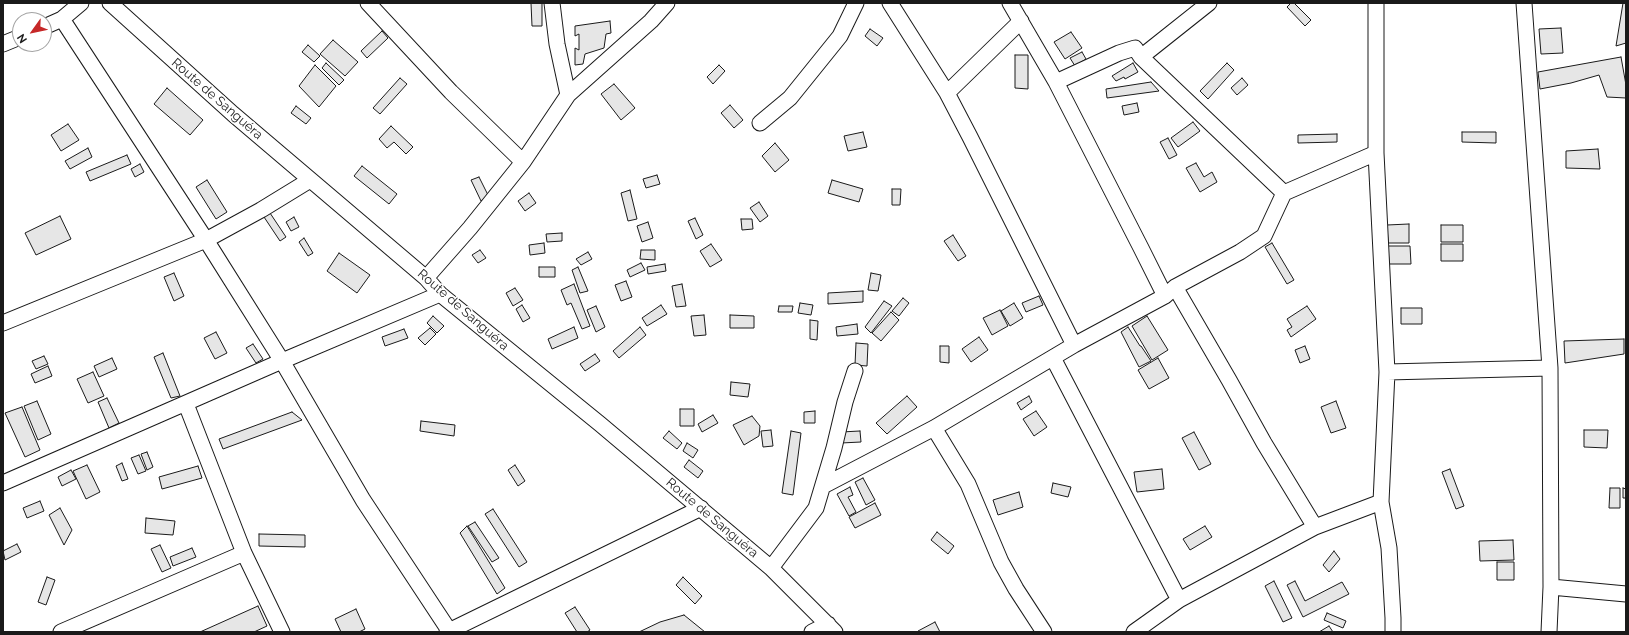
<!DOCTYPE html>
<meta charset="utf-8">
<style>
body{margin:0}
#map{position:relative;width:1629px;height:635px;overflow:hidden;background:#fff;font-family:Raleway,sans-serif}
canvas{display:block}
.frame{position:absolute;inset:0;border:4px solid #1a1a1a;pointer-events:none}
.north{position:absolute;left:12px;top:12px;width:40px;height:40px;box-sizing:border-box;background:#fff;border:1px solid #a3a3a3;border-radius:50%;rotate:237deg;font-size:11px;font-weight:700;line-height:16px;text-align:center;color:#1a1a1a}
.north::after{content:'';display:block;margin:auto;width:14px;height:18px;background:#c62828;clip-path:polygon(50% 0,100% 100%,50% 72%,0 100%)}
</style>
<div id="map">
<canvas width="1629" height="635"></canvas>
<div class="frame"></div>
<div class="north">N</div>
</div>
<script>
const context = document.querySelector('canvas').getContext('2d');
context.lineJoin = 'round';
function paint(path, color) {
  context.fillStyle = color;
  context.fill(path, 'evenodd');
}
function shape(rows) {
  const path = new Path2D();
  for (const r of rows) {
    path.moveTo(r[0], r[1]);
    for (let i = 2; i < r.length; i += 2) path.lineTo(r[i], r[i + 1]);
  }
  return path;
}
function strokePath(path, color, width, dash) {
  context.strokeStyle = color;
  context.lineWidth = width;
  context.lineCap = dash ? 'butt' : 'round';
  context.setLineDash(dash || []);
  context.stroke(path);
}
function label(font, color, halo, rows, align = 'center') {
  context.font = font + ' Raleway,sans-serif';
  context.lineWidth = 3;
  context.setLineDash([]);
  context.textBaseline = 'middle';
  context.strokeStyle = halo;
  context.fillStyle = color;
  for (const [text, x, y, turn = 0] of rows) {
    context.save();
    context.translate(x, y);
    context.rotate((+turn || 0) * Math.PI / 180);
    context.textAlign = isNaN(turn) ? turn : align;
    if (halo) context.strokeText(text, 0, 0);
    context.fillText(text, 0, 0);
    context.restore();
  }
}
const building = shape([
 [531,3,542,3,542,26,532,26,531,3],
 [1291,3,1294,3,1311,20,1305,26,1287,7,1291,3],
 [1623,3,1626,3,1626,43,1616,46,1623,3],
 [610,21,611,33,606,34,604,48,585,54,583,64,575,65,575,48,579,50,579,34,575,36,575,26,610,21],
 [1561,28,1563,53,1541,54,1539,29,1561,28],
 [870,29,883,38,877,46,865,36,870,29],
 [382,31,388,38,367,58,361,51,382,31],
 [1071,32,1082,48,1065,59,1054,42,1071,32],
 [333,40,358,62,345,76,320,54,333,40],
 [308,45,320,56,314,62,302,52,308,45],
 [1082,52,1086,59,1075,66,1070,58,1082,52],
 [1015,55,1028,55,1028,89,1015,88,1015,55],
 [1621,57,1626,85,1626,98,1607,97,1599,75,1571,83,1540,89,1538,72,1621,57],
 [326,63,344,80,339,85,322,68,326,63],
 [1133,63,1138,72,1125,79,1124,77,1116,81,1112,76,1133,63],
 [1227,63,1234,70,1208,99,1200,91,1227,63],
 [315,65,336,86,319,107,299,86,315,65],
 [719,65,725,71,713,84,707,77,719,65],
 [400,78,407,84,380,114,373,108,400,78],
 [1242,78,1248,85,1237,95,1231,88,1242,78],
 [1151,82,1159,91,1107,98,1106,89,1151,82],
 [614,84,635,108,621,120,601,94,614,84],
 [167,88,203,120,190,135,154,104,167,88],
 [1137,103,1139,112,1124,115,1122,106,1137,103],
 [730,105,743,120,734,128,721,113,730,105],
 [296,106,311,118,306,124,291,113,296,106],
 [1193,122,1200,131,1178,147,1171,138,1193,122],
 [68,124,79,140,61,151,51,135,68,124],
 [391,126,413,147,406,154,394,142,387,148,379,139,391,126],
 [863,132,867,147,848,151,844,136,863,132],
 [1462,132,1496,132,1496,143,1462,142,1462,132],
 [1337,134,1337,142,1298,143,1298,135,1337,134],
 [1168,138,1177,155,1169,159,1160,142,1168,138],
 [775,143,789,160,775,172,762,156,775,143],
 [88,148,92,157,70,169,65,161,88,148],
 [1598,149,1600,169,1566,168,1566,151,1598,149],
 [127,155,131,164,90,181,86,172,127,155],
 [1196,163,1204,177,1212,172,1217,182,1200,192,1186,168,1196,163],
 [140,164,144,172,135,177,131,169,140,164],
 [362,166,397,194,389,204,354,176,362,166],
 [657,175,660,184,646,188,643,179,657,175],
 [479,177,489,197,481,201,471,180,479,177],
 [207,180,227,212,216,219,196,187,207,180],
 [832,180,863,189,859,202,828,193,832,180],
 [892,189,901,189,900,205,892,205,892,189],
 [630,190,637,219,628,221,621,193,630,190],
 [529,193,536,203,525,211,518,201,529,193],
 [759,202,768,216,760,222,750,208,759,202],
 [270,213,286,237,280,241,264,217,270,213],
 [60,216,71,239,36,255,25,233,60,216],
 [294,217,299,227,291,231,286,222,294,217],
 [695,218,703,235,696,239,688,221,695,218],
 [741,219,752,219,753,229,742,230,741,219],
 [648,222,653,238,642,242,637,226,648,222],
 [1409,224,1409,243,1388,243,1387,225,1409,224],
 [1441,225,1463,225,1463,242,1441,242,1441,225],
 [562,233,562,241,547,242,546,234,562,233],
 [953,235,966,256,958,261,944,241,953,235],
 [304,238,313,253,308,256,299,242,304,238],
 [544,243,545,253,530,255,529,245,544,243],
 [1272,243,1294,280,1287,284,1265,247,1272,243],
 [711,244,722,260,710,267,700,251,711,244],
 [1441,244,1463,244,1463,261,1441,261,1441,244],
 [1388,246,1410,246,1411,264,1389,264,1388,246],
 [480,250,486,258,478,263,472,255,480,250],
 [641,250,655,250,655,260,640,259,641,250],
 [588,252,592,259,581,265,576,259,588,252],
 [339,253,370,275,357,293,327,271,339,253],
 [641,263,645,270,630,277,627,270,641,263],
 [665,264,666,271,648,274,647,267,665,264],
 [539,267,555,267,555,277,539,277,539,267],
 [578,267,588,291,580,293,572,270,578,267],
 [174,273,184,296,174,301,164,277,174,273],
 [871,273,881,275,878,291,868,290,871,273],
 [626,281,632,297,621,301,615,285,626,281],
 [574,284,590,326,582,329,571,303,567,305,561,290,574,284],
 [682,284,686,306,676,307,672,286,682,284],
 [515,288,523,300,513,306,506,293,515,288],
 [863,291,863,302,828,304,828,293,863,291],
 [1039,296,1043,305,1026,312,1022,303,1039,296],
 [903,298,909,303,899,316,892,311,903,298],
 [884,301,892,306,871,333,865,327,884,301],
 [800,303,813,305,811,315,798,313,800,303],
 [1014,303,1023,318,1010,326,1001,311,1014,303],
 [522,305,530,318,523,322,516,309,522,305],
 [661,305,667,314,647,326,642,318,661,305],
 [596,306,605,327,596,332,587,310,596,306],
 [779,306,793,306,792,312,778,312,779,306],
 [1307,306,1316,319,1291,337,1287,330,1292,327,1287,319,1307,306],
 [1401,308,1422,308,1422,324,1401,324,1401,308],
 [1000,310,1008,326,992,335,983,318,1000,310],
 [891,312,899,320,881,341,872,333,891,312],
 [704,315,706,335,694,336,691,316,704,315],
 [730,315,754,316,754,328,730,328,730,315],
 [433,316,444,326,437,333,427,323,433,316],
 [1147,316,1168,350,1152,360,1132,326,1147,316],
 [810,320,818,321,817,340,810,339,810,320],
 [857,324,858,334,837,336,836,327,857,324],
 [574,327,578,338,552,349,548,339,574,327],
 [640,327,646,335,619,358,613,351,640,327],
 [1128,327,1140,346,1141,346,1151,361,1139,367,1121,332,1128,327],
 [430,328,436,334,425,345,418,338,430,328],
 [404,329,408,338,385,346,382,337,404,329],
 [216,332,227,353,215,359,204,338,216,332],
 [979,337,988,350,971,362,962,349,979,337],
 [1624,339,1624,354,1565,363,1564,341,1624,339],
 [856,343,868,344,867,366,855,365,856,343],
 [253,344,263,359,256,363,246,348,253,344],
 [940,346,949,346,949,363,940,362,940,346],
 [1305,346,1310,359,1300,363,1295,350,1305,346],
 [163,353,180,396,171,398,154,357,163,353],
 [595,354,600,361,585,371,580,364,595,354],
 [44,356,48,364,36,369,32,361,44,356],
 [112,358,117,369,99,377,94,366,112,358],
 [1158,358,1169,378,1149,389,1138,370,1158,358],
 [48,366,52,376,35,383,31,374,48,366],
 [93,372,104,396,88,403,77,379,93,372],
 [731,382,750,384,748,397,730,395,731,382],
 [907,396,917,407,887,434,876,423,907,396],
 [1029,396,1032,402,1021,410,1017,403,1029,396],
 [107,398,119,423,109,428,98,402,107,398],
 [37,401,51,434,38,440,24,406,37,401],
 [1336,401,1346,428,1331,433,1321,407,1336,401],
 [22,407,40,450,25,457,5,413,22,407],
 [680,409,694,409,694,426,680,426,680,409],
 [815,411,815,423,804,423,804,412,815,411],
 [1036,411,1047,427,1034,436,1023,419,1036,411],
 [292,412,302,420,223,449,219,439,292,412],
 [713,415,718,423,702,432,698,424,713,415],
 [752,416,760,426,759,436,744,445,733,425,752,416],
 [421,421,455,425,454,436,420,431,421,421],
 [771,430,773,446,763,447,761,431,771,430],
 [1584,430,1608,430,1607,448,1584,447,1584,430],
 [669,431,682,443,677,449,663,438,669,431],
 [791,431,801,433,793,495,782,493,791,431],
 [860,431,861,442,841,443,841,432,860,431],
 [1194,432,1211,464,1199,470,1182,438,1194,432],
 [687,443,698,450,693,458,683,451,687,443],
 [147,452,153,467,147,470,141,454,147,452],
 [139,455,146,471,138,474,131,458,139,455],
 [689,460,703,471,698,478,684,467,689,460],
 [122,463,128,479,122,481,116,466,122,463],
 [87,465,100,492,86,499,73,471,87,465],
 [515,465,525,481,518,486,508,470,515,465],
 [198,466,202,478,162,489,159,477,198,466],
 [1162,469,1164,489,1137,492,1134,472,1162,469],
 [1450,469,1464,506,1456,509,1442,472,1450,469],
 [71,470,76,479,62,486,58,477,71,470],
 [863,478,875,500,866,505,855,482,863,478],
 [1053,483,1071,487,1068,497,1051,493,1053,483],
 [850,487,853,495,848,497,856,512,849,516,837,494,850,487],
 [1610,488,1620,488,1620,508,1609,508,1610,488],
 [1623,488,1626,489,1626,498,1623,498,1623,488],
 [1019,492,1023,507,998,515,993,500,1019,492],
 [40,501,44,511,27,518,23,508,40,501],
 [875,503,881,515,855,528,849,517,875,503],
 [60,508,72,530,64,545,49,515,60,508],
 [493,509,527,562,519,567,485,514,493,509],
 [146,518,175,521,173,535,145,533,146,518],
 [475,522,499,558,492,562,468,526,475,522],
 [467,526,505,588,497,594,460,533,467,526],
 [1205,526,1212,537,1190,550,1183,539,1205,526],
 [937,532,954,546,948,554,931,540,937,532],
 [259,534,305,535,305,547,259,546,259,534],
 [1513,540,1514,560,1480,561,1479,541,1513,540],
 [17,544,21,552,5,560,3,551,17,544],
 [160,545,171,568,162,572,151,549,160,545],
 [192,548,196,557,173,566,170,557,192,548],
 [1334,551,1340,559,1329,572,1323,565,1334,551],
 [1497,562,1514,562,1514,580,1497,580,1497,562],
 [47,577,55,580,46,605,38,602,47,577],
 [683,577,702,596,695,604,676,585,683,577],
 [1274,581,1292,618,1283,622,1265,586,1274,581],
 [1295,581,1305,601,1342,582,1349,594,1303,617,1287,585,1295,581],
 [258,606,267,626,254,632,200,632,258,606],
 [575,607,590,630,587,632,577,632,565,613,575,607],
 [356,609,365,629,359,632,341,632,335,619,356,609],
 [1327,613,1346,621,1343,628,1324,620,1327,613],
 [684,615,705,632,639,632,660,622,684,615],
 [935,622,940,632,919,632,918,631,935,622],
 [1329,626,1333,632,1319,632,1329,626]
]);
const minor = shape([
 [110,3,233,114,426,278,440,294,600,424,771,568,835,632],
 [368,3,451,92,523,162],
 [552,3,557,44,568,95],
 [890,3,947,93,970,137,1074,345],
 [1010,3,1056,82,1141,248,1165,296],
 [1376,3,1376,153,1387,372,1381,502,1389,548,1393,618,1393,632],
 [1524,3,1550,368,1551,587,1549,632],
 [62,19,206,240,282,361,363,500,450,632],
 [44,27,62,19,81,3],
 [3,44,20,37],
 [1141,57,1209,3],
 [1056,82,1119,53,1135,48,1141,57,1284,193],
 [947,93,1021,21],
 [760,123,790,98,840,36,856,3],
 [426,278,470,228,523,162,568,95,651,21,667,3],
 [1175,287,1229,380,1264,443,1315,527],
 [3,323,206,240,261,210,310,180],
 [1053,358,1179,600],
 [1387,372,1550,368],
 [186,404,244,553,282,632],
 [934,428,968,484,1001,562,1016,589,1044,632],
 [3,483,282,361,440,294],
 [823,486,934,428,1074,345,1165,296,1175,287,1240,252,1264,236,1284,193,1376,153],
 [771,568,816,508,834,448,845,402,855,371],
 [1551,587,1626,594],
 [61,632,244,553],
 [447,632,701,508],
 [812,632,828,624],
 [1134,632,1179,600,1315,527,1381,502]
]);
const streetNames = [
 ["Route de Sanguéra",217,99,41],
 ["Route de Sanguéra",463,310,41],
 ["Route de Sanguéra",712,518,40]
];
paint(building, '#e6e6e6');
strokePath(building, '#1a1a1a', 1);
strokePath(minor, '#1a1a1a', 17);
strokePath(minor, '#fff', 15);
label('13px', '#1a1a1a', '#fff', streetNames);
</script>
